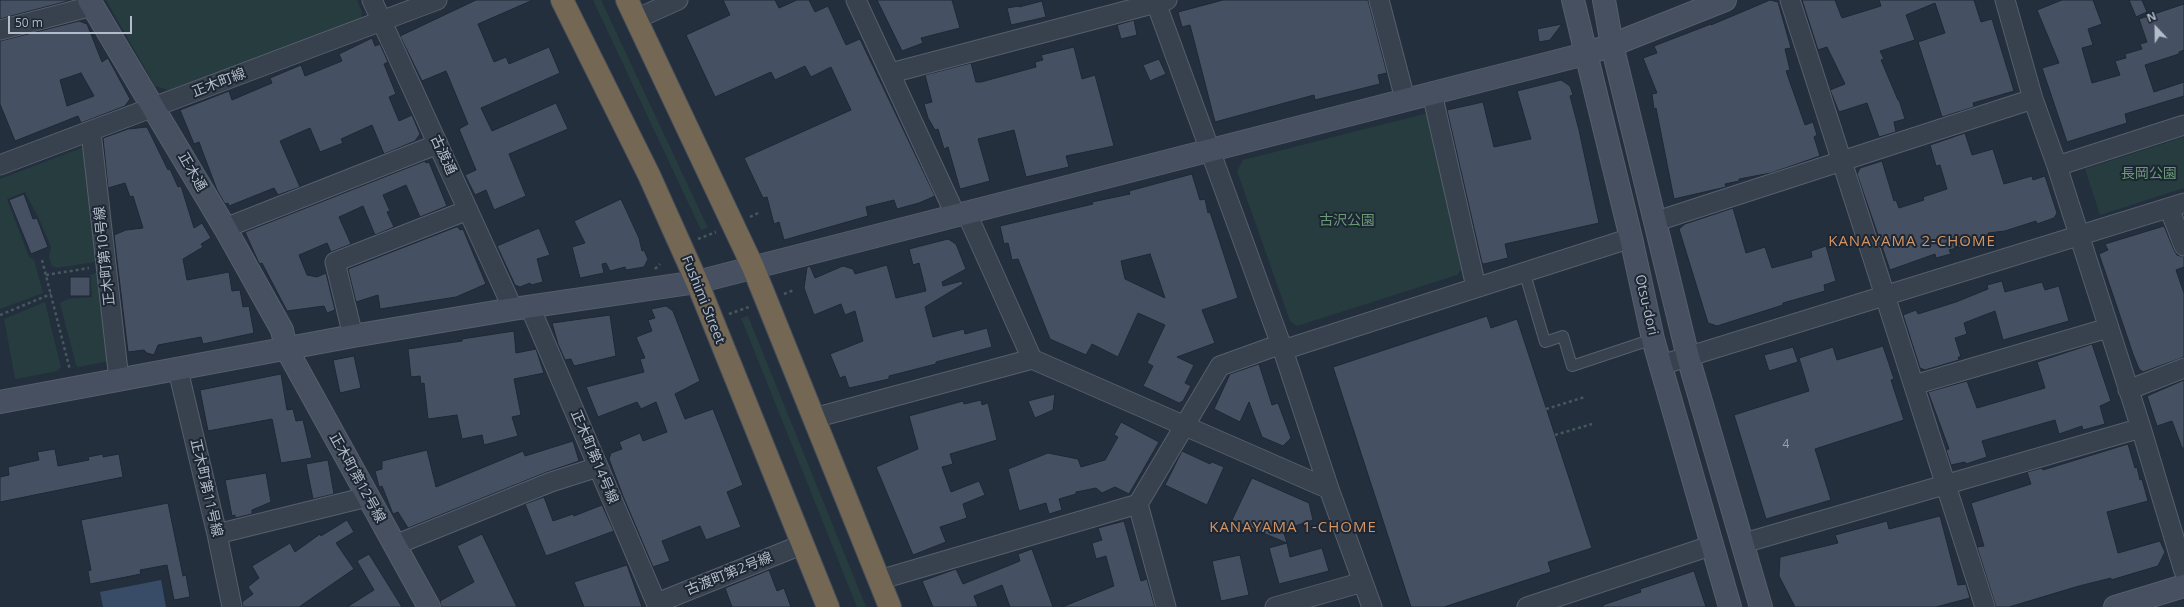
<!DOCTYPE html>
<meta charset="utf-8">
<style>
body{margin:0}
#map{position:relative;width:2184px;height:607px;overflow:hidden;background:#242f3e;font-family:"Open Sans",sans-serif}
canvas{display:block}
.north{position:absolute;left:2136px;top:8px;width:40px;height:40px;-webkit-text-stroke:3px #1d2633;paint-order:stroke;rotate:338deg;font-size:11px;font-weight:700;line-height:16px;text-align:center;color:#b4bcc9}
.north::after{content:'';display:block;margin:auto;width:14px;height:18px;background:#b4bcc9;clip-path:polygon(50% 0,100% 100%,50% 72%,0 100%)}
.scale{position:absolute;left:8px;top:16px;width:124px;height:18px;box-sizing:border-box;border:2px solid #b4bcc9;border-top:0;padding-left:5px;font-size:12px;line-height:14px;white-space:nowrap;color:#b4bcc9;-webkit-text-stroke:3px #1d2633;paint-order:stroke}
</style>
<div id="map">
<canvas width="2184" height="607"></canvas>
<div class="north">N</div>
<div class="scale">50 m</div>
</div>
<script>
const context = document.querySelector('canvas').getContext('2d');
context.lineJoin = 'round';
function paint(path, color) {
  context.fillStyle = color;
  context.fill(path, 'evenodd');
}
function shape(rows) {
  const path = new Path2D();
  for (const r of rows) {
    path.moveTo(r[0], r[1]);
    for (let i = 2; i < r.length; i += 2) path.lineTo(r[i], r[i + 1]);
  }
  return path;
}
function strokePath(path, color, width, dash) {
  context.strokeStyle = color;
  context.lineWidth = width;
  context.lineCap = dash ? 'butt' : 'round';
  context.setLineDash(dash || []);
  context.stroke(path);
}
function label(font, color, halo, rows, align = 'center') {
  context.font = font + ' "Open Sans","Noto Sans JP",sans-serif';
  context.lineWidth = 4;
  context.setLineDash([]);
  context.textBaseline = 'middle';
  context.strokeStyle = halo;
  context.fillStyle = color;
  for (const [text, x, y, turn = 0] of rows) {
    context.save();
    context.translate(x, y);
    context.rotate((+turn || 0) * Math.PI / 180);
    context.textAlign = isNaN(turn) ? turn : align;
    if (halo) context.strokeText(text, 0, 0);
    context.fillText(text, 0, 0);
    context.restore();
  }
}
const green = shape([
 [106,0,357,0,362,12,361,18,168,90,155,86],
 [593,0,601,0,708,228,701,230],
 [1428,113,1462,269,1457,275,1297,326,1290,321,1237,171,1243,160],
 [2184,137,2184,188,2100,215,2085,169],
 [81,148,85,150,98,259,95,262,57,268,52,266,49,257,51,247,38,217,25,192,7,199,29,257,34,260,43,293,0,309,0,179],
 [98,272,109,361,78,367,76,365,60,303,68,299,92,297,90,275],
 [45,302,61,367,57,371,17,379,15,378,4,319],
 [748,316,866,607,857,607,741,318]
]);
const water = shape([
 [161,580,166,607,103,607,100,592]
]);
const building = shape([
 [0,0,68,0,68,1,0,19,0,0],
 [476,0,533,0,478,24,494,62,506,57,509,64,549,47,560,73,481,108,492,131,556,103,568,129,509,154,526,196,494,210,486,190,475,195,465,175,476,170,459,129,468,124,446,71,422,81,400,36,476,0],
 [723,0,775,0,779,8,797,0,809,0,815,12,828,6,846,45,860,39,935,196,919,203,897,209,894,200,866,207,868,216,784,240,779,222,774,224,767,197,763,198,744,158,851,110,831,67,811,77,805,66,775,80,771,72,715,97,686,35,730,15,723,0],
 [877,0,952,0,960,28,921,38,923,43,902,51,877,0],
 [1223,0,1368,0,1387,73,1378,75,1380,84,1315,100,1314,95,1215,122,1190,25,1182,27,1178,12,1223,0],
 [1770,0,1778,2,1791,48,1785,49,1790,70,1786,71,1805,125,1813,122,1817,135,1814,137,1820,156,1771,173,1739,179,1739,181,1725,184,1726,187,1674,199,1656,108,1654,109,1652,94,1657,93,1643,58,1657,53,1654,46,1711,24,1711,25,1770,0],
 [1802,0,1835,0,1842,18,1881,6,1879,0,1974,0,1981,22,1992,19,2014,91,1973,103,1974,107,1942,117,1918,42,1945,33,1935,3,1906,15,1915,40,1880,51,1884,59,1881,60,1898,100,1899,100,1905,119,1894,122,1896,132,1879,137,1867,103,1839,112,1830,90,1845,84,1827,47,1818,50,1802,0],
 [2062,0,2093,0,2102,24,2088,29,2093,45,2082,48,2092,83,2120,75,2115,61,2126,58,2125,54,2142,49,2140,44,2147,42,2139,19,2184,4,2184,50,2179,52,2179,54,2145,65,2154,92,2184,82,2184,96,2125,114,2127,123,2067,142,2042,68,2059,63,2037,10,2062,0],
 [2129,0,2142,0,2147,12,2136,17,2129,0],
 [1042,1,1046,17,1011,25,1007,8,1019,6,1019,7,1042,1],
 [1134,20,1137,35,1121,39,1117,25,1134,20],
 [79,21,87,24,102,62,108,58,130,99,125,106,81,123,78,116,15,141,0,104,0,41,79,21],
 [81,73,94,96,67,106,60,80,81,73],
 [1562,24,1550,40,1539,42,1537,29,1562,24],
 [372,38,375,46,380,44,388,62,384,64,396,94,389,97,399,121,412,115,420,134,415,141,384,154,372,125,341,139,343,143,320,152,310,128,280,141,300,187,278,195,274,188,229,206,228,203,225,204,217,190,199,142,194,144,180,110,229,91,232,100,272,83,270,78,301,65,305,76,342,61,339,54,372,38],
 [1074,47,1082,79,1095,75,1114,146,1066,156,1069,167,1026,177,1014,130,978,139,990,181,960,189,948,147,944,149,938,129,935,130,928,118,924,104,932,102,925,75,971,63,976,82,981,82,1036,67,1035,62,1043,60,1041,55,1074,47],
 [1159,59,1166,74,1150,81,1143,65,1159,59],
 [1561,80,1570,86,1573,95,1570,96,1579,130,1599,223,1505,244,1508,258,1484,264,1482,263,1447,110,1483,102,1494,147,1531,139,1517,91,1561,80],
 [147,127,168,170,170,169,178,187,181,186,194,228,202,223,211,238,201,244,203,247,183,259,187,280,229,272,232,291,240,290,243,307,249,306,254,333,203,344,201,337,158,345,154,355,147,353,144,350,128,352,114,235,126,230,143,228,133,196,130,197,125,183,108,188,103,138,128,129,147,127],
 [1965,133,1972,155,1993,149,2004,184,2032,176,2033,180,2045,176,2057,213,2054,218,2037,224,2036,221,2005,231,1988,233,1990,239,1949,250,1951,254,1936,258,1935,254,1890,270,1857,174,1860,168,1882,161,1894,201,1896,200,1899,208,1924,200,1923,197,1947,189,1940,165,1936,166,1930,145,1965,133],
 [425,161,426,163,429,162,447,206,420,217,406,185,383,195,390,211,387,212,394,227,375,235,363,206,339,217,351,244,331,252,327,243,299,255,307,275,317,277,326,273,335,310,327,313,324,306,287,311,262,263,260,264,258,261,245,232,425,161],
 [1192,174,1200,200,1205,199,1208,213,1210,212,1238,298,1202,310,1215,343,1177,357,1194,365,1185,383,1191,386,1183,401,1179,403,1143,386,1153,366,1147,363,1165,325,1138,313,1118,357,1092,344,1086,355,1050,339,1018,259,1012,260,1008,243,1004,244,1000,226,1093,204,1092,202,1130,194,1129,191,1192,174],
 [1150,254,1165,298,1125,279,1121,261,1150,254],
 [24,194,33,219,37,218,48,247,31,254,9,200,24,194],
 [621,199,639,238,642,251,644,250,648,259,644,267,626,270,625,267,610,271,606,263,602,264,604,273,580,278,572,247,585,243,574,221,621,199],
 [1733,208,1746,253,1765,247,1772,268,1812,257,1811,251,1826,246,1836,281,1824,285,1825,291,1783,303,1783,305,1717,326,1708,323,1679,229,1685,224,1733,208],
 [2164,226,2174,250,2177,255,2184,257,2184,267,2176,270,2184,293,2184,357,2143,372,2139,369,2133,354,2099,254,2108,250,2105,244,2164,226],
 [456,227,458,227,460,230,463,229,486,284,456,297,380,309,378,295,356,302,348,269,456,227],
 [539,228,550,255,537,259,543,282,531,285,530,283,520,287,515,285,497,246,539,228],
 [948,239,956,244,966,269,942,282,943,286,962,281,963,284,925,307,933,337,964,329,965,334,987,328,992,347,936,362,936,364,889,376,889,379,849,388,845,376,840,378,830,354,863,341,855,311,845,315,841,304,814,315,804,288,807,267,810,266,815,278,843,266,853,269,855,274,887,265,896,298,926,291,919,263,913,265,909,249,948,239],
 [70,277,90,277,90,296,70,296,70,277],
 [2002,281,2005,292,2042,282,2045,290,2059,286,2069,321,2003,340,1995,311,1964,323,1967,334,1955,338,1961,357,1958,357,1959,360,1925,370,1920,368,1903,315,1916,310,1918,314,1956,302,1988,289,1987,285,2002,281],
 [666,306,673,311,700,381,675,394,685,419,713,409,743,485,727,492,741,527,706,540,700,526,662,541,670,561,653,567,623,496,609,459,611,453,622,449,619,442,640,433,643,441,667,432,656,402,641,409,637,402,598,417,586,387,644,372,640,359,645,358,636,337,652,331,648,320,655,318,651,309,666,306],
 [610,315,616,356,574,366,571,359,565,360,558,344,552,323,610,315],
 [1487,316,1491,328,1517,319,1592,548,1548,562,1551,572,1444,607,1411,607,1333,367,1487,316],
 [514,331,516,353,536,349,544,373,514,379,521,415,512,417,518,436,484,445,482,435,462,439,457,415,428,419,424,383,421,384,420,376,411,377,408,349,462,341,462,339,514,331],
 [2092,344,2111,401,2100,406,2105,424,2083,430,2082,426,2059,434,2055,420,1982,441,1987,457,1966,464,1965,462,1951,465,1946,450,1949,449,1928,392,1967,381,1977,408,2045,388,2037,362,2092,344],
 [1883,346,1894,379,1891,380,1904,420,1815,449,1831,500,1766,519,1734,415,1809,391,1799,358,1833,347,1837,360,1883,346],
 [1793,347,1798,362,1769,371,1764,355,1793,347],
 [354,356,361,388,340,393,333,360,354,356],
 [1259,364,1272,405,1278,403,1291,438,1283,446,1262,437,1249,402,1240,422,1214,409,1230,374,1259,364],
 [281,374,287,410,293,409,296,421,303,420,312,458,281,463,272,419,208,431,200,390,281,374],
 [2184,380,2184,448,2182,448,2172,421,2157,426,2147,396,2184,380],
 [1055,394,1053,410,1035,418,1028,401,1055,394],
 [981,400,982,405,988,403,997,440,950,454,953,464,942,467,951,492,979,481,985,495,963,504,967,518,940,527,946,542,913,555,876,467,918,449,909,416,963,401,964,404,981,400],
 [1121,422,1159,442,1129,494,1115,487,1102,493,1096,488,1076,492,1076,494,1059,499,1062,510,1049,514,1046,503,1019,511,1008,469,1048,453,1078,459,1081,467,1105,460,1118,437,1114,435,1121,422],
 [573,441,579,461,547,472,408,528,398,512,393,514,382,486,379,487,375,471,382,469,382,461,427,450,436,487,523,451,525,456,573,441],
 [2128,444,2135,468,2137,467,2140,480,2142,479,2148,501,2107,512,2118,553,2160,541,2165,552,2158,566,2111,580,2111,578,2079,586,2009,607,1996,607,1977,547,1984,546,1971,503,2031,484,2027,472,2042,468,2043,470,2128,444],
 [55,449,58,466,89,460,88,457,103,454,103,457,119,454,123,477,0,502,0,477,9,475,8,467,39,460,37,452,55,449],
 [1182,451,1210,464,1212,462,1224,467,1207,505,1165,485,1182,451],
 [328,460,334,494,313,499,306,464,328,460],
 [266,473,271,502,252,510,252,514,235,518,235,515,232,516,225,480,266,473],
 [1252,478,1309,503,1313,520,1283,530,1287,543,1232,520,1252,478],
 [544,497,553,521,573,514,574,516,602,505,614,531,546,556,525,504,544,497],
 [168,503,183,576,186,575,190,597,174,600,167,565,140,570,141,574,90,584,88,571,91,570,81,520,168,503],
 [1940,516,1958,585,1966,584,1970,598,1936,607,1795,607,1779,576,1780,557,1838,543,1835,535,1887,521,1889,529,1940,516],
 [347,520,354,532,336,543,354,569,299,607,243,607,242,602,253,594,248,587,259,578,252,566,290,543,295,552,320,534,321,536,347,520],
 [1124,521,1141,581,1147,579,1155,607,1062,607,1114,586,1106,556,1096,559,1092,543,1102,540,1098,528,1124,521],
 [482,534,517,607,441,607,440,601,474,582,457,546,482,534],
 [1287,543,1290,557,1322,548,1329,571,1279,584,1269,548,1287,543],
 [1032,549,1053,607,1010,607,1002,585,974,596,978,607,933,607,922,581,956,569,963,584,1020,561,1018,554,1032,549],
 [369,554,402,607,347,607,374,590,357,561,369,554],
 [1240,555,1249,595,1221,601,1212,561,1240,555],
 [627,565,642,607,584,607,574,582,627,565],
 [769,570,777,591,784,588,791,607,732,607,725,588,769,570],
 [1694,571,1706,607,1603,607,1603,605,1641,592,1640,589,1694,571]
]);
const path = shape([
 [750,217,758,213],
 [698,239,716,232],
 [42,260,70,370],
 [655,269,660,264],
 [46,275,89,268],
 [784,294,794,290],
 [729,314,749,307],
 [0,315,51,294],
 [1546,409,1585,397],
 [1555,435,1592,424]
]);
const lane = shape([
 [1524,271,1545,342,1563,336,1572,366,1653,339]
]);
const street = shape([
 [372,0,513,309],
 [856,0,956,216],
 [1155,0,1283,350,1329,489,1372,607],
 [1379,0,1405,99],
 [1790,0,1985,607],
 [2005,0,2033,99,2057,166,2141,428,2184,571],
 [636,19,678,0],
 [0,30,92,6],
 [891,73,1167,0],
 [1432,93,1476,287],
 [91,132,119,380],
 [0,165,437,0],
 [2057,166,2184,125],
 [2169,208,2184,246],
 [967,214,1032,359],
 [1654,222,2033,99],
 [225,228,438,144],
 [530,307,658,607],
 [353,336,335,262,468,210],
 [1283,350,1631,238],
 [1661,365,2184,203],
 [178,370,217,534,232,607],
 [1914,385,2108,328],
 [2128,390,2184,368],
 [814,418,1032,359,1329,489],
 [1138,504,1166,607],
 [217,534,367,497],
 [1744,543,2141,428],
 [395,545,551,482,598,467],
 [879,580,1138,504,1220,366,1281,344],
 [657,603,801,545],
 [1275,607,1363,582],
 [1527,607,1713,545]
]);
const secondary = shape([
 [89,0,225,228,282,330,286,348,429,607],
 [1573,0,1631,238,1653,339,1730,607],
 [1604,0,1612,45,1688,357,1761,607],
 [0,402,353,336,513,309,697,282,1585,54,1612,45,1725,0],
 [2115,607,2184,586]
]);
const highway = shape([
 [562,0,649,175,697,282,828,607],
 [627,0,753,267,890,607]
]);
const numberNames = [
 ["4",1786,445]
];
const streetNames = [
 ["正木町線",219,83,-21],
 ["古渡通",443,155,65],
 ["正木通",192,172,60],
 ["正木町第10号線",105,256,-96],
 ["Fushimi Street",703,300,68],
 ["Otsu-dori",1646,305,77],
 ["正木町第14号線",594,457,67],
 ["正木町第12号線",357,478,61],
 ["正木町第11号線",206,488,77],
 ["古渡町第2号線",729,574,-22]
];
const parkNames = [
 ["長岡公園",2149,174],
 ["古沢公園",1347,221]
];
const neighbourhoodNames = [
 ["KANAYAMA 2-CHOME",1912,242],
 ["KANAYAMA 1-CHOME",1293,528]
];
paint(green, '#263c3f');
paint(water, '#394c67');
paint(building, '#455162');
strokePath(building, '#1f2835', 1);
strokePath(lane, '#565f6c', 12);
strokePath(street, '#565f6c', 21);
strokePath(secondary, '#565f6c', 24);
strokePath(highway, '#434c59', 24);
strokePath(path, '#44595c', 2.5, [3, 3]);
strokePath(lane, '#38414e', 10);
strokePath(street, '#38414e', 19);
strokePath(secondary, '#465061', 22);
strokePath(highway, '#746855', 22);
label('12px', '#98a1af', null, numberNames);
label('14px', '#b4bcc9', '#1d2633', streetNames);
label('14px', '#6b9a76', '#1d2633', parkNames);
context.letterSpacing = '1px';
label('15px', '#d59563', '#1d2633', neighbourhoodNames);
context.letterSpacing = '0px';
</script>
